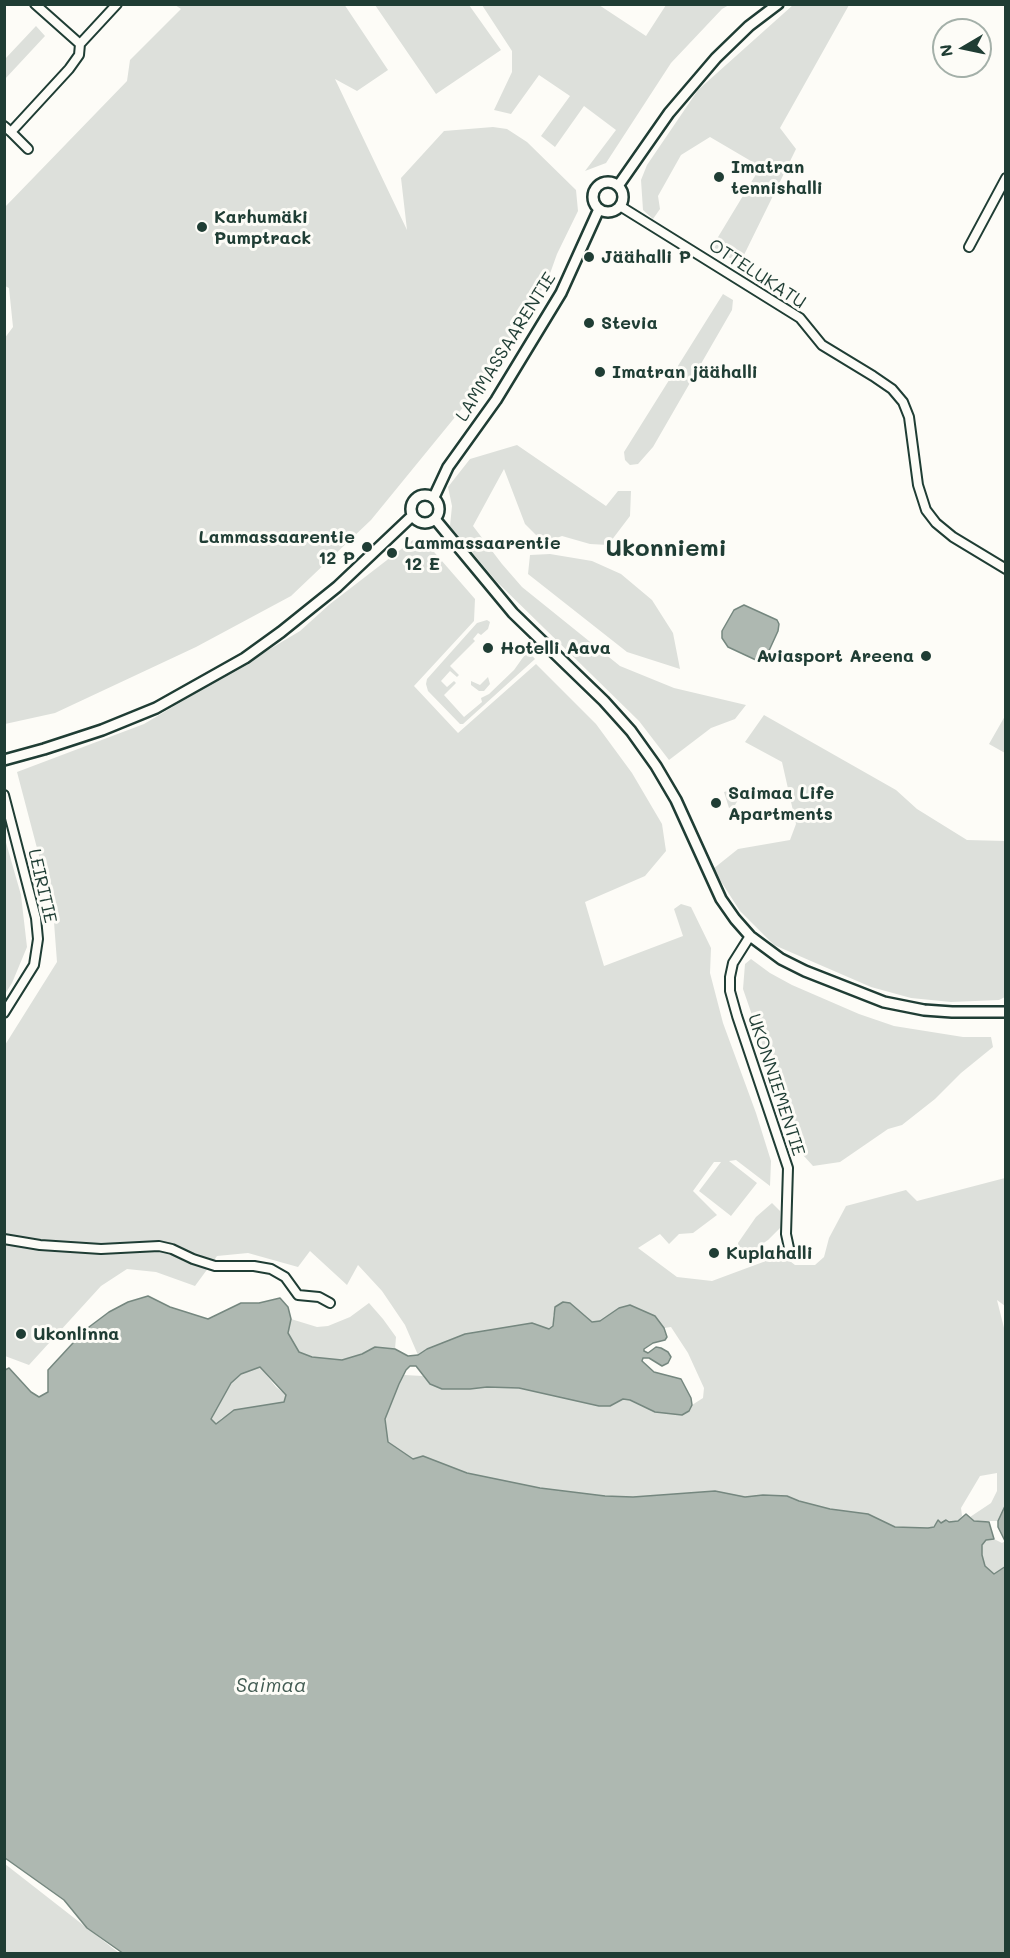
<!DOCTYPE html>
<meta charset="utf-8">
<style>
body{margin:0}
#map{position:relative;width:1010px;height:1958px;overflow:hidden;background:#fdfcf7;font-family:Mali,sans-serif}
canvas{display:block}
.frame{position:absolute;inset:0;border:6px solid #1f3d34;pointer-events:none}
.north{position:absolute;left:932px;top:18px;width:60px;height:60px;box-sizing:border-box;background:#fdfcf7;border:2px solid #a4b0a9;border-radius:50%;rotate:261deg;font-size:16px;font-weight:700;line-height:24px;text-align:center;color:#1f3d34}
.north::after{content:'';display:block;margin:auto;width:21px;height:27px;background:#1f3d34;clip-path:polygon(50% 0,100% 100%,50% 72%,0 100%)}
</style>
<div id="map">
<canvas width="1010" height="1958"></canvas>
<div class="frame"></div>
<div class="north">N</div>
</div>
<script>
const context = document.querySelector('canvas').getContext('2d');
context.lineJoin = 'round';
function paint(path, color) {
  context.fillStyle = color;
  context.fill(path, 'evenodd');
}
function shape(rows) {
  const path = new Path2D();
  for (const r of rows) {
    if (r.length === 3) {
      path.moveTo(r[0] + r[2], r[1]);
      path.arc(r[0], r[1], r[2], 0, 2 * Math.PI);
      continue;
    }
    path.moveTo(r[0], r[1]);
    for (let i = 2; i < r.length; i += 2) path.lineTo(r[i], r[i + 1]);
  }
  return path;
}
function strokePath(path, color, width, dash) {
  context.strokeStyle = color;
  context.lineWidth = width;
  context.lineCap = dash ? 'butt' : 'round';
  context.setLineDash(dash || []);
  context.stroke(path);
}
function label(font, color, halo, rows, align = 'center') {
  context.font = font + ' Mali,sans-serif';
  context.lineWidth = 6;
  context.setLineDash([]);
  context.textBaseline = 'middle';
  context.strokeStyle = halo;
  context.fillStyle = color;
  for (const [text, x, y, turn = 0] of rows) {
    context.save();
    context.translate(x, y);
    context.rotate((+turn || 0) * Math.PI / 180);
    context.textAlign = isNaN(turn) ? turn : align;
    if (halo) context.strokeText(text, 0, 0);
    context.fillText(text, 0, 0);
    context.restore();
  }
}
const green = shape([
 [344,4,388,70,357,91,335,79,407,230,401,178,444,131,493,127,507,129,527,142,576,190,578,211,557,254,547,282,469,400,371,520,291,596,196,647,55,713,5,724,4,339,13,327,9,288,5,286,5,207,127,81,130,60,181,9,175,5],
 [375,5,469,5,501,50,436,94],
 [482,5,599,5,646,36,666,5,729,5,722,9,671,63,606,163,585,171,616,130,584,106,555,147,541,136,570,96,539,75,511,114,494,110,512,72,512,51],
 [793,5,849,5,780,128,796,149,742,259,730,258,712,247,758,171,756,164,710,137,681,155,658,196,660,209,653,219,643,210,641,180,647,165,698,90],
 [36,26,45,36,5,79,5,59],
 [723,294,733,300,732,310,653,447,638,464,630,465,625,460,624,452],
 [517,445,606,506,618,491,631,491,630,516,608,545,590,544,562,536,544,543,525,524,504,469,473,526,502,564,522,587,620,666,674,688,746,705,735,719,711,728,669,760,639,721,497,582,450,526,452,506,448,487,470,459],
 [413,540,428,545,475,599,474,621,414,686,458,733,536,664,596,724,632,773,662,824,666,851,645,876,585,902,604,966,683,936,674,909,681,904,691,907,711,948,710,973,723,1023,756,1113,771,1161,770,1186,736,1160,729,1161,757,1183,731,1216,699,1191,721,1162,714,1162,693,1191,717,1215,693,1233,679,1234,669,1244,660,1234,638,1248,677,1277,712,1281,782,1255,795,1265,815,1265,824,1257,829,1238,846,1206,906,1190,917,1201,1005,1178,1005,1306,997,1300,1006,1336,1006,1506,998,1521,974,1521,970,1517,991,1503,997,1491,997,1473,980,1476,961,1508,962,1516,958,1521,928,1528,895,1527,868,1514,830,1509,799,1501,786,1496,763,1495,745,1497,715,1491,633,1497,605,1496,540,1488,467,1473,423,1456,413,1459,388,1442,385,1419,399,1384,404,1375,423,1376,430,1384,442,1389,470,1389,487,1387,519,1388,581,1402,610,1406,623,1399,630,1400,655,1412,689,1411,692,1405,703,1398,704,1388,688,1353,671,1327,664,1328,655,1316,619,1308,600,1321,592,1322,570,1303,553,1315,553,1326,549,1329,532,1323,465,1334,427,1349,418,1355,405,1325,382,1291,358,1265,347,1285,310,1251,298,1267,248,1253,217,1256,195,1286,156,1272,127,1269,101,1286,29,1365,5,1356,5,1045,57,962,53,909,17,772,144,724,300,631,330,604],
 [550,554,592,561,621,574,652,600,673,633,680,669,627,652,528,574,530,555],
 [487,620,490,622,488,629,481,635,478,633,473,639,475,641,450,666,459,675,457,677,450,671,441,681,447,687,454,681,456,683,444,695,464,717,482,702,481,698,489,694,514,670,524,656,529,652,535,659,463,724,460,724,428,691,426,684,427,679,477,623],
 [488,677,490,684,484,691,479,691,471,685,471,681,480,685],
 [764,715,896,790,917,809,967,840,1005,841,1005,997,999,1000,951,1002,911,998,871,987,774,945,740,911,713,869,738,849,790,840,796,824,782,762,745,742],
 [1005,716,1005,753,989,744],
 [734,789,737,790,738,800,735,805,729,808,724,792],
 [5,839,21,895,27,947,12,983,5,994],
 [751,959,770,973,792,985,859,1014,894,1026,963,1037,991,1037,993,1047,961,1073,935,1099,902,1125,888,1129,840,1162,813,1166,803,1155,788,1119,743,989,745,964],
 [772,1203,780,1211,780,1228,768,1240,746,1255,739,1257,738,1243,756,1217],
 [369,1303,383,1319,396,1337,395,1349,375,1347,362,1354,342,1360,312,1357,299,1352,293,1343,288,1333,291,1319,317,1327,328,1326,350,1317],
 [260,1367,276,1387,286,1395,284,1402,260,1407,222,1418,217,1424,211,1420,231,1383,241,1374],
 [994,1539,1002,1543,1005,1541,1005,1566,994,1574,985,1566,982,1555,982,1544,986,1540],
 [4,1864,5,1864,119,1953,5,1953]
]);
const water = shape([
 [744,605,777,620,779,624,778,631,767,655,763,659,758,661,728,647,722,638,722,631,734,610,744,605],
 [148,1296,170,1307,208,1319,241,1303,259,1303,280,1298,288,1307,291,1319,288,1333,299,1352,312,1357,342,1360,362,1354,375,1347,395,1349,408,1356,418,1355,427,1349,465,1334,532,1323,549,1329,553,1326,555,1307,563,1302,570,1303,592,1322,600,1321,619,1308,630,1305,655,1316,664,1328,667,1337,665,1340,653,1343,644,1349,644,1351,648,1353,656,1347,661,1348,668,1352,671,1357,668,1363,662,1366,649,1358,643,1358,642,1361,654,1372,681,1379,691,1398,692,1405,689,1411,682,1415,655,1412,630,1400,623,1399,610,1406,599,1406,519,1388,487,1387,470,1389,442,1389,430,1384,416,1366,410,1366,406,1370,399,1384,385,1419,388,1442,413,1459,423,1456,467,1473,540,1488,605,1496,633,1497,715,1491,745,1497,763,1495,787,1496,799,1501,830,1509,868,1514,895,1527,928,1528,934,1527,938,1520,941,1523,946,1520,949,1522,958,1521,966,1514,974,1521,989,1522,994,1539,986,1540,982,1545,982,1555,985,1566,994,1574,1006,1566,1005,1953,124,1954,87,1928,64,1900,5,1858,5,1370,9,1368,31,1392,39,1397,48,1392,48,1370,85,1330,109,1312,128,1302,148,1296],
 [260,1367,286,1395,284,1402,234,1410,216,1424,211,1419,231,1383,241,1374,260,1367],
 [1005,1506,1005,1541,998,1527,998,1521,1005,1506]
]);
const minor = shape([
 [35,4,80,44,117,4],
 [4,126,11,132,69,69,79,55,80,44],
 [11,132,28,149],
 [620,206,800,318,822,345,873,376,892,389,903,402,909,417,918,485,926,510,936,523,953,537,1006,569],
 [969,247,1006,178],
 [4,795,36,918,38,939,34,965,4,1013],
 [750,936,733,963,730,977,730,991,737,1016,788,1168,786,1234,789,1248],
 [4,1239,40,1245,101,1249,159,1246,172,1249,193,1259,215,1266,254,1266,271,1269,285,1277,298,1295,319,1297,330,1303]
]);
const tertiary = shape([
 [608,197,15],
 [618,186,669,113,716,58,749,26,778,4],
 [425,509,14],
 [434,497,448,467,496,400,561,293,599,209],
 [435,519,513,613,604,701,631,731,656,766,676,800,721,899,735,919,750,936,781,959,805,971,884,1002,924,1010,952,1012,1006,1012],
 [4,760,44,749,102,730,156,708,245,658,281,632,337,587,412,516]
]);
const markers = [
 [719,177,6,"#1f3d34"],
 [202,227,6,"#1f3d34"],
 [589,257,6,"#1f3d34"],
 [589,323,6,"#1f3d34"],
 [600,372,6,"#1f3d34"],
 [367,547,6,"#1f3d34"],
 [392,553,6,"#1f3d34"],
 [488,648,6,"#1f3d34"],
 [926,656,6,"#1f3d34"],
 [716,803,6,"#1f3d34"],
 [714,1253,6,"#1f3d34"],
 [21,1334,6,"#1f3d34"]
];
const poiNames = [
 ["Imatran",731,167],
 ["tennishalli",731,188],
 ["Karhumäki",214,217],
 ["Pumptrack",214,238],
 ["Jäähalli P",601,257],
 ["Stevia",601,323],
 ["Imatran jäähalli",612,372],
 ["Lammassaarentie",355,537,"right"],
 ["12 P",355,558,"right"],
 ["Lammassaarentie",404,543],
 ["12 E",404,564],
 ["Hotelli Aava",500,648],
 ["Aviasport Areena",914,656,"right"],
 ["Saimaa Life",728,793],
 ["Apartments",728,814],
 ["Kuplahalli",726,1253],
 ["Ukonlinna",33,1334]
];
const streetNames = [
 ["OTTELUKATU",757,274,33],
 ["LAMMASSAARENTIE",506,347,-58],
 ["LEIRITIE",42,886,77],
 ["UKONNIEMENTIE",776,1085,72]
];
const waterNames = [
 ["Saimaa",271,1686]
];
const districtNames = [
 ["Ukonniemi",666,549]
];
paint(green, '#dde0db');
paint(water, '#aeb8b1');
strokePath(water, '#75877f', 1.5);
strokePath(minor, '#1f3d34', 12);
strokePath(tertiary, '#1f3d34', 14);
strokePath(minor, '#fdfcf7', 8);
strokePath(tertiary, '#fdfcf7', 9);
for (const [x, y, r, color] of markers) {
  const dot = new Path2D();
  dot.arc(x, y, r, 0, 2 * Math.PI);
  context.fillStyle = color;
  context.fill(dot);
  strokePath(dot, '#fdfcf7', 2);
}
label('bold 18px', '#1f3d34', '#fdfcf7', poiNames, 'left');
label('18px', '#1f3d34', '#fdfcf7', streetNames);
label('italic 20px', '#435c53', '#fdfcf7', waterNames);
label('bold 24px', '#1f3d34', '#fdfcf7', districtNames);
</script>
